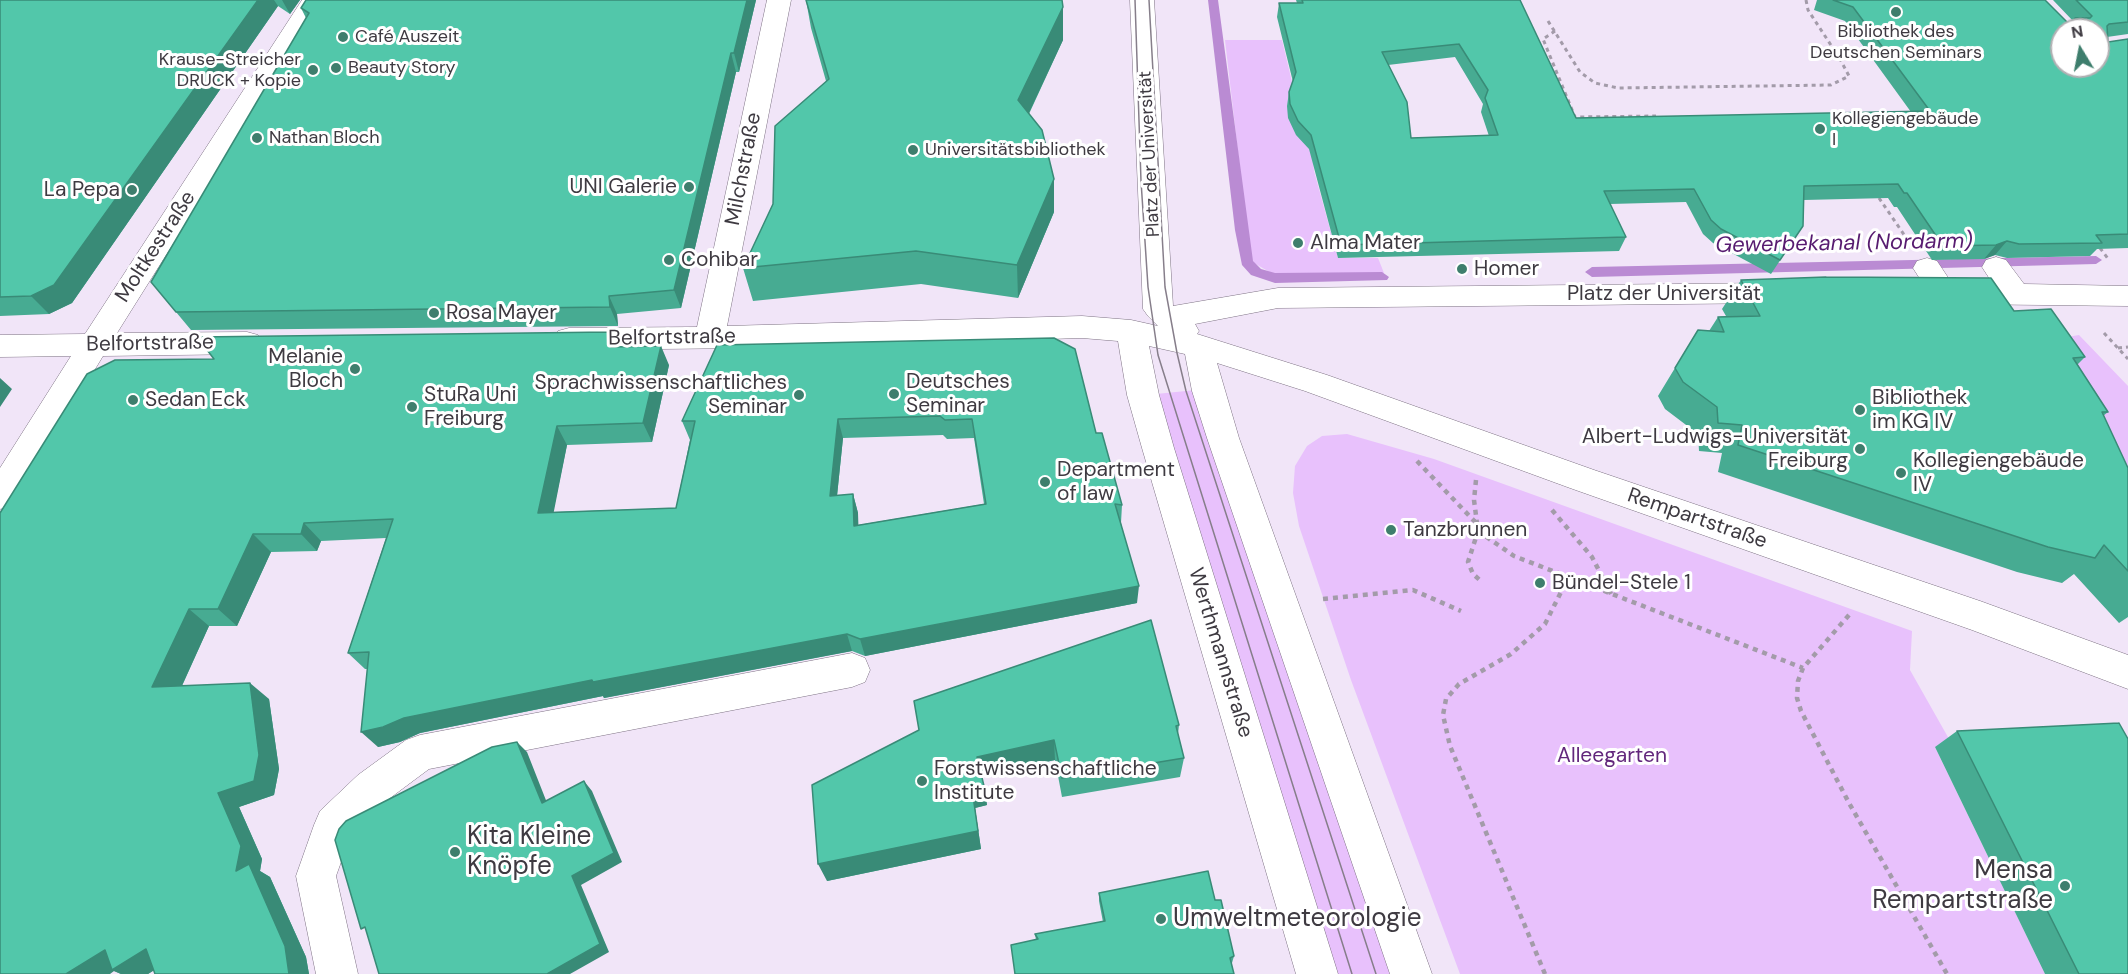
<!DOCTYPE html>
<meta charset="utf-8">
<style>
body{margin:0}
#map{position:relative;width:2128px;height:974px;overflow:hidden;background:#f1e5f8;font-family:"DM Sans",sans-serif}
canvas{display:block}
.north{position:absolute;left:2050px;top:18px;width:60px;height:60px;box-sizing:border-box;background:#fff;border:2px solid #b2b0b3;border-radius:50%;rotate:350deg;font-size:16px;font-weight:700;line-height:24px;text-align:center;color:#3e3a41}
.north::after{content:'';display:block;margin:auto;width:21px;height:27px;background:#3e7e6d;clip-path:polygon(50% 0,100% 100%,50% 72%,0 100%)}
</style>
<div id="map">
<canvas width="2128" height="974"></canvas>
<div class="north">N</div>
</div>
<script>
const context = document.querySelector('canvas').getContext('2d');
context.lineJoin = 'round';
function paint(path, color) {
  context.fillStyle = color;
  context.fill(path, 'evenodd');
}
function shape(rows) {
  const path = new Path2D();
  for (const r of rows) {
    path.moveTo(r[0], r[1]);
    for (let i = 2; i < r.length; i += 2) path.lineTo(r[i], r[i + 1]);
  }
  return path;
}
function strokePath(path, color, width, dash) {
  context.strokeStyle = color;
  context.lineWidth = width;
  context.lineCap = dash ? 'butt' : 'round';
  context.setLineDash(dash || []);
  context.stroke(path);
}
function label(font, color, halo, rows, align = 'center') {
  context.font = font + ' "DM Sans",sans-serif';
  context.lineWidth = 6;
  context.setLineDash([]);
  context.textBaseline = 'middle';
  context.strokeStyle = halo;
  context.fillStyle = color;
  for (const [text, x, y, turn = 0] of rows) {
    context.save();
    context.translate(x, y);
    context.rotate((+turn || 0) * Math.PI / 180);
    context.textAlign = isNaN(turn) ? turn : align;
    if (halo) context.strokeText(text, 0, 0);
    context.fillText(text, 0, 0);
    context.restore();
  }
}
const green = shape([
 [1225,40,1282,40,1293,86,1287,106,1312,150,1314,171,1338,258,1378,258,1384,273,1289,275,1273,274,1254,263,1250,255],
 [2079,335,2128,386,2128,611,2067,337],
 [1196,390,1390,974,1337,974,1156,394],
 [1347,434,1434,459,1912,631,1910,670,1953,746,1935,747,2045,974,1460,974,1351,680,1299,526,1293,493,1295,466,1307,446,1322,436]
]);
const stream = shape([
 [1208,0,1218,0,1253,261,1261,269,1275,273,1382,272,1389,277,1387,280,1275,283,1251,275,1242,265,1235,230,1208,0],
 [2096,256,2102,260,2096,264,1592,277,1585,272,1592,267,2096,256]
]);
const pathFar1 = shape([
 [1806,0,1808,10,1840,59],
 [1548,21,1580,72,1595,83,1618,88,1831,85,1849,76,1840,59,1870,57],
 [1555,31,1543,39,1575,117,1656,116],
 [1879,198,1907,239],
 [2100,248,2109,260],
 [2104,333,2128,359],
 [2118,348,2128,347]
]);
const path = shape([
 [1417,461,1478,525],
 [1476,480,1474,500,1478,531,1468,562,1473,574,1482,582],
 [1552,510,1592,557,1611,594],
 [1478,531,1514,556,1803,668],
 [1323,599,1413,590,1461,611],
 [1849,615,1803,668,1798,681,1797,698,1801,711,1849,803,1947,974],
 [1545,974,1450,746,1443,715,1446,699,1459,684,1511,654,1545,624,1568,578]
]);
const minor = shape([
 [302,0,326,0,117,333,247,332,258,335,262,343,258,351,247,354,103,356,12,506,0,509,0,468,71,356,0,357,0,335,85,334,302,0],
 [767,0,791,0,727,326,1082,316,1131,320,1158,326,1148,316,1143,309,1130,0,1154,0,1173,306,1278,288,1778,283,1788,286,1793,293,1788,300,1778,303,1278,308,1195,324,1199,331,1197,334,1327,375,1594,470,1980,601,2128,655,2128,689,1972,630,1570,488,1305,391,1217,363,1239,438,1432,974,1390,974,1207,438,1192,391,1185,354,1149,346,1159,395,1174,448,1338,974,1296,974,1142,448,1127,395,1118,341,1082,338,748,348,569,350,558,347,554,339,558,331,569,328,697,327,767,0],
 [1996,257,2006,260,2024,284,2128,286,2128,306,1959,304,1952,302,1944,304,1934,301,1913,268,1917,261,1927,258,1937,261,1953,285,1993,284,1982,267,1986,260,1996,257],
 [852,653,865,658,870,670,865,682,852,687,429,769,386,801,350,837,336,876,358,974,316,974,296,876,314,825,320,811,358,775,406,740,420,735,852,653]
]);
const tram = shape([
 [1135,0,1141,181,1148,287,1158,355,1352,974],
 [1149,0,1165,287,1177,353,1186,391,1376,974]
]);
const wall = shape([
 [0,0,300,0,290,14,278,6,72,303,49,314,0,316],
 [756,0,739,72,736,72,681,308,617,314,618,326,191,330,176,312,306,18,301,8],
 [806,0,1062,0,1063,7,1063,40,1029,114,1054,179,1054,212,1018,298,921,284,753,301,743,268,773,204,826,81,811,28],
 [1296,0,1488,0,1576,118,1911,112,1845,21,1814,10,1817,0,2045,0,2068,23,2071,24,2073,21,2053,0,2128,0,2128,34,2107,37,2108,42,2128,39,2128,248,2097,249,2090,256,2007,258,1995,255,1984,259,1932,260,1897,207,1894,207,1888,198,1804,200,1803,226,1771,274,1713,243,1703,234,1686,202,1610,204,1626,237,1619,251,1338,258,1309,149,1296,135,1288,118,1287,106,1289,92,1293,82,1277,17,1279,3,1297,3],
 [1455,57,1483,104,1481,112,1489,136,1411,138,1388,65],
 [1741,280,2014,311,2085,357,2077,365,2108,412,2103,416,2128,468,2128,617,2119,623,2074,574,2062,583,2017,572,1718,472,1722,453,1699,451,1698,434,1665,409,1658,396,1698,330,1709,331,1718,317,1726,316,1722,309],
 [717,345,1096,433,1122,505,1121,523,1137,603,865,656,852,651,604,698,603,696,420,733,400,742,378,747,368,669,365,669,348,653,386,538,321,541,317,551,271,552,237,626,209,626,182,686,269,699,279,769,274,795,239,807,262,859,260,871,270,877,306,957,309,974,155,974,154,970,148,974,121,974,114,971,214,359,617,346,669,365,652,442,567,445,553,512,676,508,690,440,682,421],
 [943,435,947,439,974,438,984,504,858,525,858,513,853,494,837,496,843,438],
 [1179,725,1178,734,1184,758,1180,777,1062,797,1055,760,982,776,987,805,975,808,981,849,827,881,919,730],
 [1957,731,2128,974,2045,974,1935,747],
 [1099,893,1215,900,1234,956,1232,963,1036,940,1035,934,1103,922,1099,901]
]);
const shadedWall = shape([
 [258,0,274,0,278,6,72,303,49,314,31,296],
 [282,0,300,0,290,14],
 [747,0,756,0,739,72,734,53],
 [1063,7,1063,40,1019,134,1018,100],
 [731,53,736,72,681,308,674,290],
 [1054,179,1054,212,1018,298,1017,265],
 [2007,241,1995,255,1984,259,1996,245],
 [609,296,617,314,618,326,610,307],
 [610,332,619,352,611,347],
 [661,346,669,365,652,442,643,423],
 [0,378,12,389,0,407],
 [838,419,843,438,835,515,830,496],
 [557,426,567,445,550,531,538,513],
 [853,494,858,513,859,544,854,526],
 [304,523,321,541,317,551,301,534],
 [253,534,271,552,237,626,218,609],
 [1139,586,1137,603,865,656,860,639],
 [189,609,209,626,174,703,152,687],
 [847,634,852,651,604,698,603,696,420,733,400,742,378,747,361,732,404,718,592,680],
 [250,683,269,699,279,769,274,795,239,807,262,859,260,871,270,877,306,957,309,974,289,974,236,871,218,793],
 [1054,740,1055,760,980,776,977,757],
 [517,742,527,752,551,813,542,803],
 [584,781,592,791,622,862,581,885,609,952,570,974,547,974,572,876],
 [984,786,987,805,975,808,981,849,827,881,818,864,972,789],
 [146,949,171,960,148,974,121,974,114,971,110,974,66,974,105,950]
]);
const building = shape([
 [0,0,258,0,54,285,31,296,0,297,0,0],
 [306,0,747,0,734,53,731,53,674,290,609,296,610,307,176,312,151,282,309,13,301,8,306,0],
 [806,0,1062,0,1063,7,1018,100,1042,130,1054,179,1017,265,916,251,743,268,773,204,775,126,829,79,806,0],
 [1302,0,1520,0,1576,118,1930,111,1853,7,1833,0,2045,0,2068,23,2072,24,2075,18,2090,18,2092,16,2076,0,2128,0,2128,22,2109,24,2107,26,2108,42,2128,39,2128,234,2096,235,2102,243,2019,244,2007,241,1996,245,1943,246,1907,193,1904,193,1898,184,1804,186,1803,226,1780,260,1721,229,1711,220,1694,189,1604,191,1626,237,1341,245,1311,135,1298,121,1290,104,1289,92,1296,72,1279,3,1303,3,1302,0],
 [2062,30,2098,30,2098,66,2062,66,2062,30],
 [1459,44,1488,90,1485,98,1498,135,1411,138,1407,102,1382,52,1459,44],
 [1826,277,1991,278,2014,311,2051,309,2085,357,2073,358,2108,412,2102,412,2128,468,2128,571,2104,545,2095,558,2048,547,1738,445,1742,425,1718,423,1717,407,1683,382,1675,368,1698,330,1724,332,1718,317,1760,316,1741,280,1826,277],
 [610,332,611,347,661,346,643,423,557,426,538,513,676,508,695,421,682,421,717,345,1054,338,1075,349,1096,433,1102,433,1122,505,1115,504,1139,586,860,639,847,634,593,682,592,680,404,718,383,727,361,732,369,652,348,653,393,519,304,523,301,534,253,534,218,609,189,609,152,687,250,683,259,755,254,781,218,793,241,846,236,871,249,864,285,946,289,974,155,974,146,949,112,970,105,950,66,974,0,974,0,513,87,374,115,360,214,359,197,337,610,332],
 [940,416,945,420,972,419,986,504,854,526,853,494,830,496,838,419,940,416],
 [1151,620,1179,725,1176,726,1184,758,1062,778,1054,740,977,757,984,786,972,789,978,831,818,864,812,785,919,730,914,701,1151,620],
 [2119,723,2128,739,2128,974,2079,974,1957,731,2119,723],
 [517,742,542,803,584,781,614,853,572,876,600,944,547,974,379,974,365,927,361,929,335,840,339,829,346,821,492,747,517,742],
 [1208,871,1215,900,1221,900,1234,956,1230,958,1234,974,1015,974,1011,945,1038,939,1035,934,1105,921,1099,893,1208,871]
]);
const markers = [
 [1896,12,6,"#3e7e6d"],
 [343,37,6,"#3e7e6d"],
 [336,68,6,"#3e7e6d"],
 [313,70,6,"#3e7e6d"],
 [1820,129,6,"#3e7e6d"],
 [257,138,6,"#3e7e6d"],
 [913,150,6,"#3e7e6d"],
 [689,187,6,"#3e7e6d"],
 [132,190,6,"#3e7e6d"],
 [1298,243,6,"#3e7e6d"],
 [669,260,6,"#3e7e6d"],
 [1462,269,6,"#3e7e6d"],
 [434,313,6,"#3e7e6d"],
 [355,369,6,"#3e7e6d"],
 [894,394,6,"#3e7e6d"],
 [799,395,6,"#3e7e6d"],
 [133,400,6,"#3e7e6d"],
 [412,407,6,"#3e7e6d"],
 [1860,410,6,"#3e7e6d"],
 [1860,449,6,"#3e7e6d"],
 [1901,473,6,"#3e7e6d"],
 [1045,482,6,"#3e7e6d"],
 [1391,530,6,"#3e7e6d"],
 [1540,583,6,"#3e7e6d"],
 [922,781,6,"#3e7e6d"],
 [455,852,6,"#3e7e6d"],
 [2065,886,6,"#3e7e6d"],
 [1161,919,6,"#3e7e6d"]
];
const farPoinames = [
 ["Bibliothek des",1896,32,"center"],
 ["Deutschen Seminars",1896,53,"center"],
 ["Café Auszeit",355,37],
 ["Krause-Streicher",301,60,"right"],
 ["DRUCK + Kopie",301,81,"right"],
 ["Beauty Story",348,68],
 ["Kollegiengebäude",1832,119],
 ["I",1832,140],
 ["Nathan Bloch",269,138],
 ["Universitätsbibliothek",925,150]
];
const farStreetnames = [
 ["Platz der Universität",1150,154,-93]
];
const streetNames = [
 ["Milchstraße",744,169,-79],
 ["Moltkestraße",156,247,-57],
 ["Platz der Universität",1664,294],
 ["Belfortstraße",672,338,-1],
 ["Belfortstraße",150,344,-1],
 ["Rempartstraße",1697,519,19],
 ["Werthmannstraße",1220,653,73]
];
const poiNames = [
 ["UNI Galerie",677,187,"right"],
 ["La Pepa",120,190,"right"],
 ["Alma Mater",1310,243],
 ["Cohibar",681,260],
 ["Homer",1474,269],
 ["Rosa Mayer",446,313],
 ["Melanie",343,357,"right"],
 ["Bloch",343,381,"right"],
 ["Deutsches",906,382],
 ["Seminar",906,406],
 ["Sprachwissenschaftliches",787,383,"right"],
 ["Seminar",787,407,"right"],
 ["StuRa Uni",424,395],
 ["Freiburg",424,419],
 ["Bibliothek",1872,398],
 ["im KG IV",1872,422],
 ["Sedan Eck",145,400],
 ["Albert-Ludwigs-Universität",1848,437,"right"],
 ["Freiburg",1848,461,"right"],
 ["Kollegiengebäude",1913,461],
 ["IV",1913,485],
 ["Department",1057,470],
 ["of law",1057,494],
 ["Tanzbrunnen",1403,530],
 ["Bündel-Stele 1",1552,583],
 ["Forstwissenschaftliche",934,769],
 ["Institute",934,793]
];
const parkNames = [
 ["Alleegarten",1612,756]
];
const waterNames = [
 ["Gewerbekanal (Nordarm)",1844,244,-1]
];
const nearPoinames = [
 ["Kita Kleine",467,837],
 ["Knöpfe",467,867],
 ["Mensa",2053,871,"right"],
 ["Rempartstraße",2053,901,"right"],
 ["Umweltmeteorologie",1173,919]
];
paint(green, '#e8c1fc');
paint(stream, '#ba8bd3');
strokePath(minor, '#7e7384', 1);
strokePath(pathFar1, '#a39ba9', 3, [4, 4]);
strokePath(path, '#a39ba9', 4.5, [5, 5]);
paint(minor, '#fff');
strokePath(tram, '#867e8a', 1.5);
paint(wall, '#47ab92');
paint(shadedWall, '#398b77');
paint(building, '#52c7aa');
strokePath(building, '#398b77', 1.5);
for (const [x, y, r, color] of markers) {
  const dot = new Path2D();
  dot.arc(x, y, r, 0, 2 * Math.PI);
  context.fillStyle = color;
  context.fill(dot);
  strokePath(dot, '#fff', 2);
}
label('18px', '#3e3a41', '#fff', farPoinames, 'left');
label('18px', '#3e3a41', '#fff', farStreetnames);
label('21px', '#3e3a41', '#fff', streetNames);
label('21px', '#3e3a41', '#fff', poiNames, 'left');
label('21px', '#62277c', '#fff', parkNames);
label('italic 22px', '#571b70', '#fff', waterNames);
label('26px', '#3e3a41', '#fff', nearPoinames, 'left');
</script>
